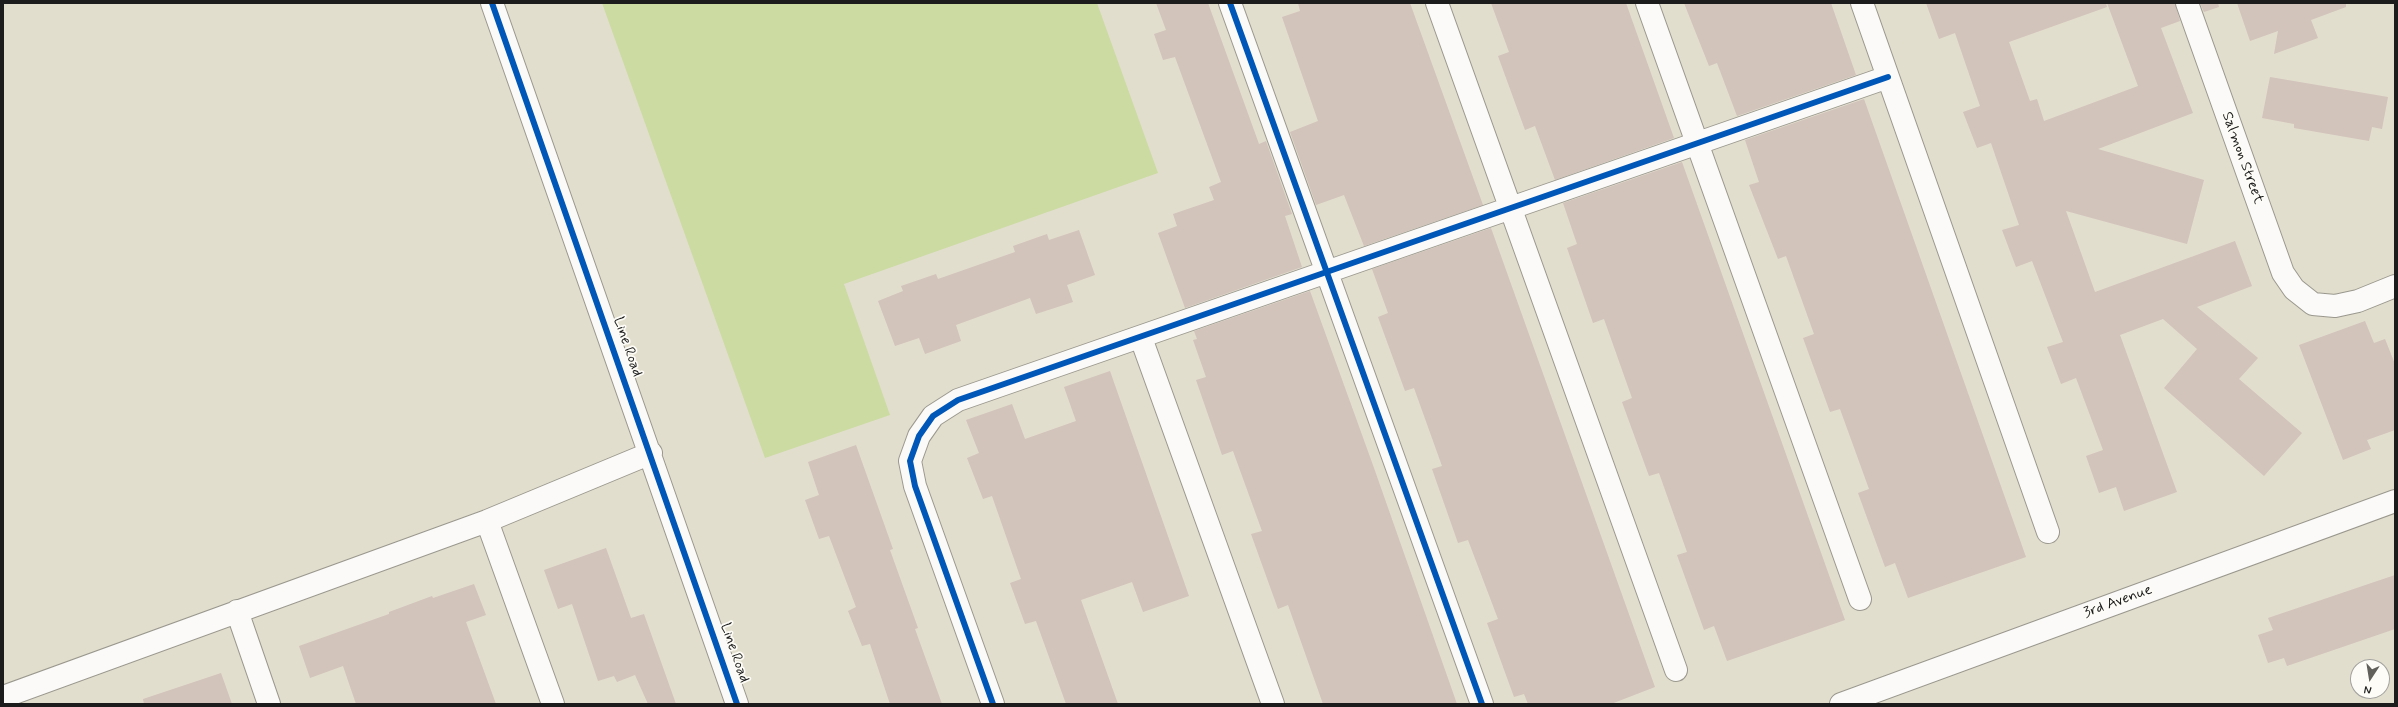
<!DOCTYPE html>
<style>
body{margin:0}
#map{position:relative;width:2398px;height:707px;overflow:hidden;background:#e2decd;font-family:Mynerve,sans-serif}
canvas{display:block}
.frame{position:absolute;inset:0;border:4px solid #1c1c1c;pointer-events:none}
.north{position:absolute;left:2350px;top:659px;width:40px;height:40px;box-sizing:border-box;background:#fdfcf7;border:1px solid #a3a29f;border-radius:50%;rotate:192deg;font-size:11px;font-weight:700;line-height:16px;text-align:center;color:#1c1c1c}
.north::after{content:'';display:block;margin:auto;width:14px;height:18px;background:#61605a;clip-path:polygon(50% 0,100% 100%,50% 72%,0 100%)}
</style>
<div id="map">
<canvas width="2398" height="707"></canvas>
<div class="frame"></div>
<div class="north">N</div>
</div>
<script>
const context = document.querySelector('canvas').getContext('2d');
context.lineJoin = 'round';
function paint(path, color) {
  context.fillStyle = color;
  context.fill(path, 'evenodd');
}
function shape(rows) {
  const path = new Path2D();
  for (const r of rows) {
    path.moveTo(r[0], r[1]);
    for (let i = 2; i < r.length; i += 2) path.lineTo(r[i], r[i + 1]);
  }
  return path;
}
function strokePath(path, color, width, dash) {
  context.strokeStyle = color;
  context.lineWidth = width;
  context.lineCap = dash ? 'butt' : 'round';
  context.setLineDash(dash || []);
  context.stroke(path);
}
function label(font, color, halo, rows, align = 'center') {
  context.font = font + ' Mynerve,sans-serif';
  context.lineWidth = 3.5;
  context.setLineDash([]);
  context.textBaseline = 'middle';
  context.strokeStyle = halo;
  context.fillStyle = color;
  for (const [text, x, y, turn = 0] of rows) {
    context.save();
    context.translate(x, y);
    context.rotate((+turn || 0) * Math.PI / 180);
    context.textAlign = isNaN(turn) ? turn : align;
    if (halo) context.strokeText(text, 0, 0);
    context.fillText(text, 0, 0);
    context.restore();
  }
}
const green = shape([
 [602,3,1097,3,1158,173,844,284,890,415,765,458]
]);
const building = shape([
 [1156,3,1208,3,1259,144,1266,141,1292,214,1285,216,1302,267,1185,308,1158,233,1177,226,1173,214,1214,200,1209,187,1221,182,1175,57,1163,60,1154,34,1166,30],
 [1298,3,1410,3,1483,205,1364,246,1344,195,1316,205,1290,132,1318,121,1282,17,1300,11],
 [1491,3,1626,3,1674,138,1555,180,1535,126,1525,130,1498,56,1509,52],
 [1684,3,1831,3,1856,75,1737,116,1717,63,1709,66],
 [1926,3,2106,3,2107,7,2009,42,2030,101,2037,99,2044,121,2138,86,2107,3,2175,3,2180,21,2161,28,2193,113,2098,149,2204,180,2187,244,2066,211,2095,292,2235,241,2252,286,2197,307,2258,358,2239,379,2302,433,2264,476,2164,388,2197,349,2163,319,2120,335,2177,492,2124,511,2116,487,2099,493,2086,456,2103,450,2076,378,2061,384,2047,347,2063,342,2032,261,2016,267,2002,230,2019,225,1991,143,1977,148,1963,112,1980,106,1955,33,1939,39],
 [2200,3,2218,3,2219,7,2204,12],
 [2237,3,2346,3,2346,7,2311,20,2318,38,2274,54,2278,31,2250,41],
 [2270,77,2388,97,2382,129,2372,127,2369,141,2294,128,2294,124,2262,118],
 [1864,99,2026,557,1908,598,1895,563,1885,567,1858,493,1869,489,1840,409,1830,412,1803,338,1814,334,1786,256,1778,259,1749,185,1759,182,1745,140],
 [1682,162,1845,620,1727,661,1714,626,1704,630,1677,555,1687,552,1659,473,1649,476,1622,402,1632,398,1604,319,1593,323,1567,248,1577,244,1563,203],
 [1491,228,1655,687,1611,704,1528,704,1524,694,1514,697,1487,623,1498,619,1468,540,1458,543,1432,469,1442,466,1414,388,1405,391,1378,317,1388,313,1372,269],
 [1079,230,1095,275,1067,285,1073,302,1036,314,1030,298,956,325,961,341,925,354,919,338,895,346,878,301,903,291,901,286,936,274,938,279,1015,252,1013,246,1047,234,1049,240],
 [1310,291,1374,468,1457,704,1323,704,1288,605,1278,609,1251,534,1262,531,1233,451,1222,455,1196,380,1206,377,1193,340,1197,339,1194,331],
 [2365,321,2374,343,2385,339,2395,364,2395,430,2367,440,2371,449,2343,460,2299,345],
 [1110,371,1189,596,1143,612,1132,582,1081,600,1118,704,1066,704,1036,621,1025,624,1010,583,1021,579,992,496,983,499,967,458,979,453,966,420,1012,404,1025,439,1076,421,1064,387],
 [856,445,893,549,890,550,918,628,915,629,942,704,890,704,870,644,862,646,848,611,856,607,829,536,819,539,805,500,819,495,808,462],
 [606,548,631,618,644,614,676,704,648,704,635,675,617,682,614,676,598,681,572,604,558,609,544,570],
 [2395,575,2395,629,2287,666,2284,658,2268,663,2258,635,2273,630,2268,618],
 [474,584,486,615,466,622,496,704,356,704,343,666,310,678,299,646,389,614,389,612,432,596,433,598],
 [221,673,232,704,144,704,143,699]
]);
const street = shape([
 [492,3,737,704],
 [1230,3,1482,704],
 [1437,3,1676,670],
 [1647,3,1860,599],
 [1862,3,2048,532],
 [2187,3,2283,273,2294,289,2313,304,2335,306,2358,301,2395,286],
 [1141,338,1273,704],
 [487,521,553,704],
 [237,611,269,704],
 [3,697,487,521,651,453],
 [993,704,915,486,910,461,919,436,933,416,958,400,1888,77],
 [1841,704,2395,501]
]);
const cycleway = shape([
 [492,3,737,704],
 [1230,3,1482,704],
 [993,704,915,486,910,461,919,436,933,416,958,400,1888,77]
]);
const streetNames = [
 ["Salmon Street",2242,158,70],
 ["Line Road",627,347,71],
 ["3rd Avenue",2118,602,-20],
 ["Line Road",734,653,71]
];
paint(green, '#cbdba2');
paint(building, '#d2c3bb');
strokePath(street, '#9a988e', 24);
strokePath(street, '#fbfaf8', 22);
strokePath(cycleway, '#0057b8', 6);
label('15px', '#1c1c1c', '#fdfcf7', streetNames);
</script>
